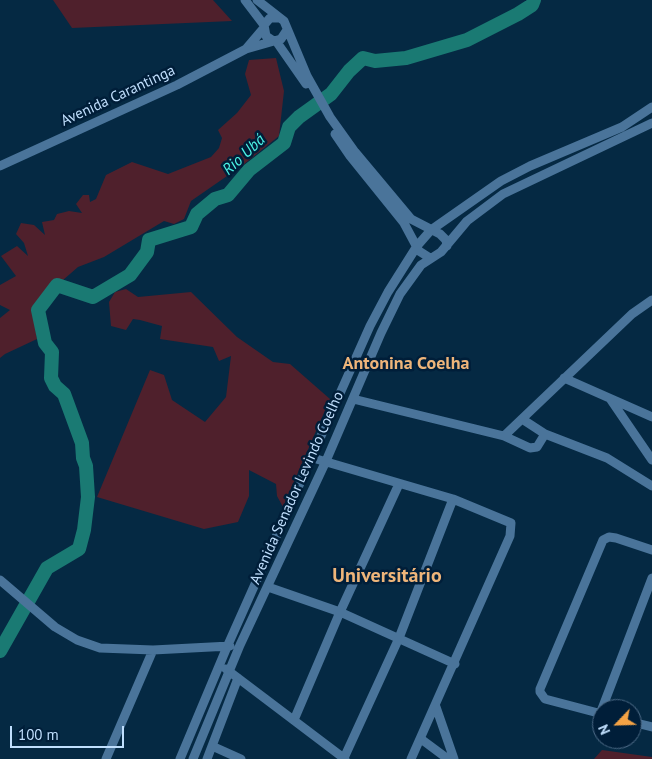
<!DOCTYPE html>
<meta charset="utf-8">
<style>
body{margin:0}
#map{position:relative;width:652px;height:759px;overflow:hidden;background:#052943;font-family:"PT Sans",sans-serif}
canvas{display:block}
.north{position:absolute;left:592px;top:699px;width:50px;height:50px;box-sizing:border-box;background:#001e39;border:1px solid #4d6b87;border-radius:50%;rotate:246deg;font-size:14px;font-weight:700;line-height:20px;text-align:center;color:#c0dffd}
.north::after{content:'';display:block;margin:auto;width:18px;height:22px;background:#f4a345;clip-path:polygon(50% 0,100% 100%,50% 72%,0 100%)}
.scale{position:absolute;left:10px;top:726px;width:114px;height:22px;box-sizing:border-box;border:2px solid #c0dffd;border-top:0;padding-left:6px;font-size:15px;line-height:18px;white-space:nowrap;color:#c0dffd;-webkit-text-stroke:4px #001e39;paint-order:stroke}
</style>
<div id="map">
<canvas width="652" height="759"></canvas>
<div class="north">N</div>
<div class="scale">100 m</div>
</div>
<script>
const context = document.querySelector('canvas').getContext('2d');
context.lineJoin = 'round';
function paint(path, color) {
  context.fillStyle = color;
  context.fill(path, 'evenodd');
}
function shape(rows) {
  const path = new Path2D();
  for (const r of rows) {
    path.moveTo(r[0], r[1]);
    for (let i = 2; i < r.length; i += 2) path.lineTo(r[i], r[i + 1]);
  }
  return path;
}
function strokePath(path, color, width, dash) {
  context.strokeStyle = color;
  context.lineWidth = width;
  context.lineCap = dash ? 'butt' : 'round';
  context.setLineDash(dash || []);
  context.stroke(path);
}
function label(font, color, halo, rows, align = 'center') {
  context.font = font + ' "PT Sans",sans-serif';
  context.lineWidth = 5;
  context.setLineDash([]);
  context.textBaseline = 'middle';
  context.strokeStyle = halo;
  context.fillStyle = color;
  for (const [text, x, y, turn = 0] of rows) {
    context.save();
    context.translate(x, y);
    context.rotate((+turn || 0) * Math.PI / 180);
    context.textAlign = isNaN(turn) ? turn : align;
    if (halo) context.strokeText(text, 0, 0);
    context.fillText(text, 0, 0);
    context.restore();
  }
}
const green = shape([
 [53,0,213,0,232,21,72,28],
 [276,58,284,91,279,136,243,165,191,201,184,219,174,224,164,221,104,257,78,267,32,307,37,339,5,354,0,358,0,318,10,310,0,305,0,285,16,276,1,256,17,246,28,256,24,243,16,234,21,223,34,225,45,235,42,222,54,220,57,214,69,211,82,213,76,204,83,195,89,195,90,202,96,199,106,175,132,162,168,174,211,157,219,148,222,138,218,130,237,113,251,95,245,74,249,60],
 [126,289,138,297,191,292,237,337,273,362,290,364,330,399,283,507,277,496,276,484,249,470,249,496,238,522,204,529,97,497,150,370,164,375,172,400,205,422,226,397,231,356,219,361,213,347,160,339,162,326,140,320,133,319,126,330,111,326,109,302,115,292],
 [602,750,652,757,652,759,594,759]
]);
const river = shape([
 [0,651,47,568,79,549,84,530,88,497,86,466,83,458,82,443,64,394,55,386,51,378,52,352,45,343,38,310,57,285,93,297,130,275,147,252,149,240,191,227,197,214,215,199,228,195,249,170,284,143,289,127,299,117,331,94,349,71,363,58,375,61,406,58,467,40,518,14,532,5,534,0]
]);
const minor = shape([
 [245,0,264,25],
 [257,0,284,21,307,76,330,117,355,152,411,219,440,234,446,240,447,246],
 [272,40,266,36,264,25,270,18,279,18],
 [276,41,306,84],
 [246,49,263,29],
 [335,134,350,156,404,223,419,251,430,258],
 [0,166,177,85,246,49,281,39,287,30],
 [564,378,652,417],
 [353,399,504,436,530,448,537,447,545,434],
 [611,400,652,460],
 [522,419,545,434,607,458,652,486],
 [504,436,632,314,652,300],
 [313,458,453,499,511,523,510,536,411,759],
 [0,580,55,627,77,640,100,648,153,650,230,646],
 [268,587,340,612,455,664],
 [226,669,345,759],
 [436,707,454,759],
 [600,714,652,578],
 [602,714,545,699,540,692,540,689,603,540,609,537,616,538,652,550],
 [294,720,340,612,399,484],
 [632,722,652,727],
 [421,739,448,759],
 [212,746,241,759],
 [344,758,399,638,453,499],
 [106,759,153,650],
 [180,759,227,647,370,326,388,292,417,246,431,230,501,181,530,166,622,127,652,107],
 [193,759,240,645,326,461,381,333,400,294,421,265,441,252,467,221,503,194,652,123],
 [207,759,238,678]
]);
const streetNames = [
 ["Avenida Carantinga",118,96,-25],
 ["Avenida Senador Levindo Coelho",297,488,-66]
];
const waterNames = [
 ["Rio Ubá",244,155,-43]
];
const quarterNames = [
 ["Antonina Coelha",406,364]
];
const districtNames = [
 ["Universitário",387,576]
];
paint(green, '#4f202c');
strokePath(river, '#1a7a73', 14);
strokePath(minor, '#4a749a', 9);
label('15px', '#c0dffd', '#001e39', streetNames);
label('italic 16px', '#4bf3e5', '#001e39', waterNames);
label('bold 18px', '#eeb57a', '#001e39', quarterNames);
label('bold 20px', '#eeb57a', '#001e39', districtNames);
</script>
